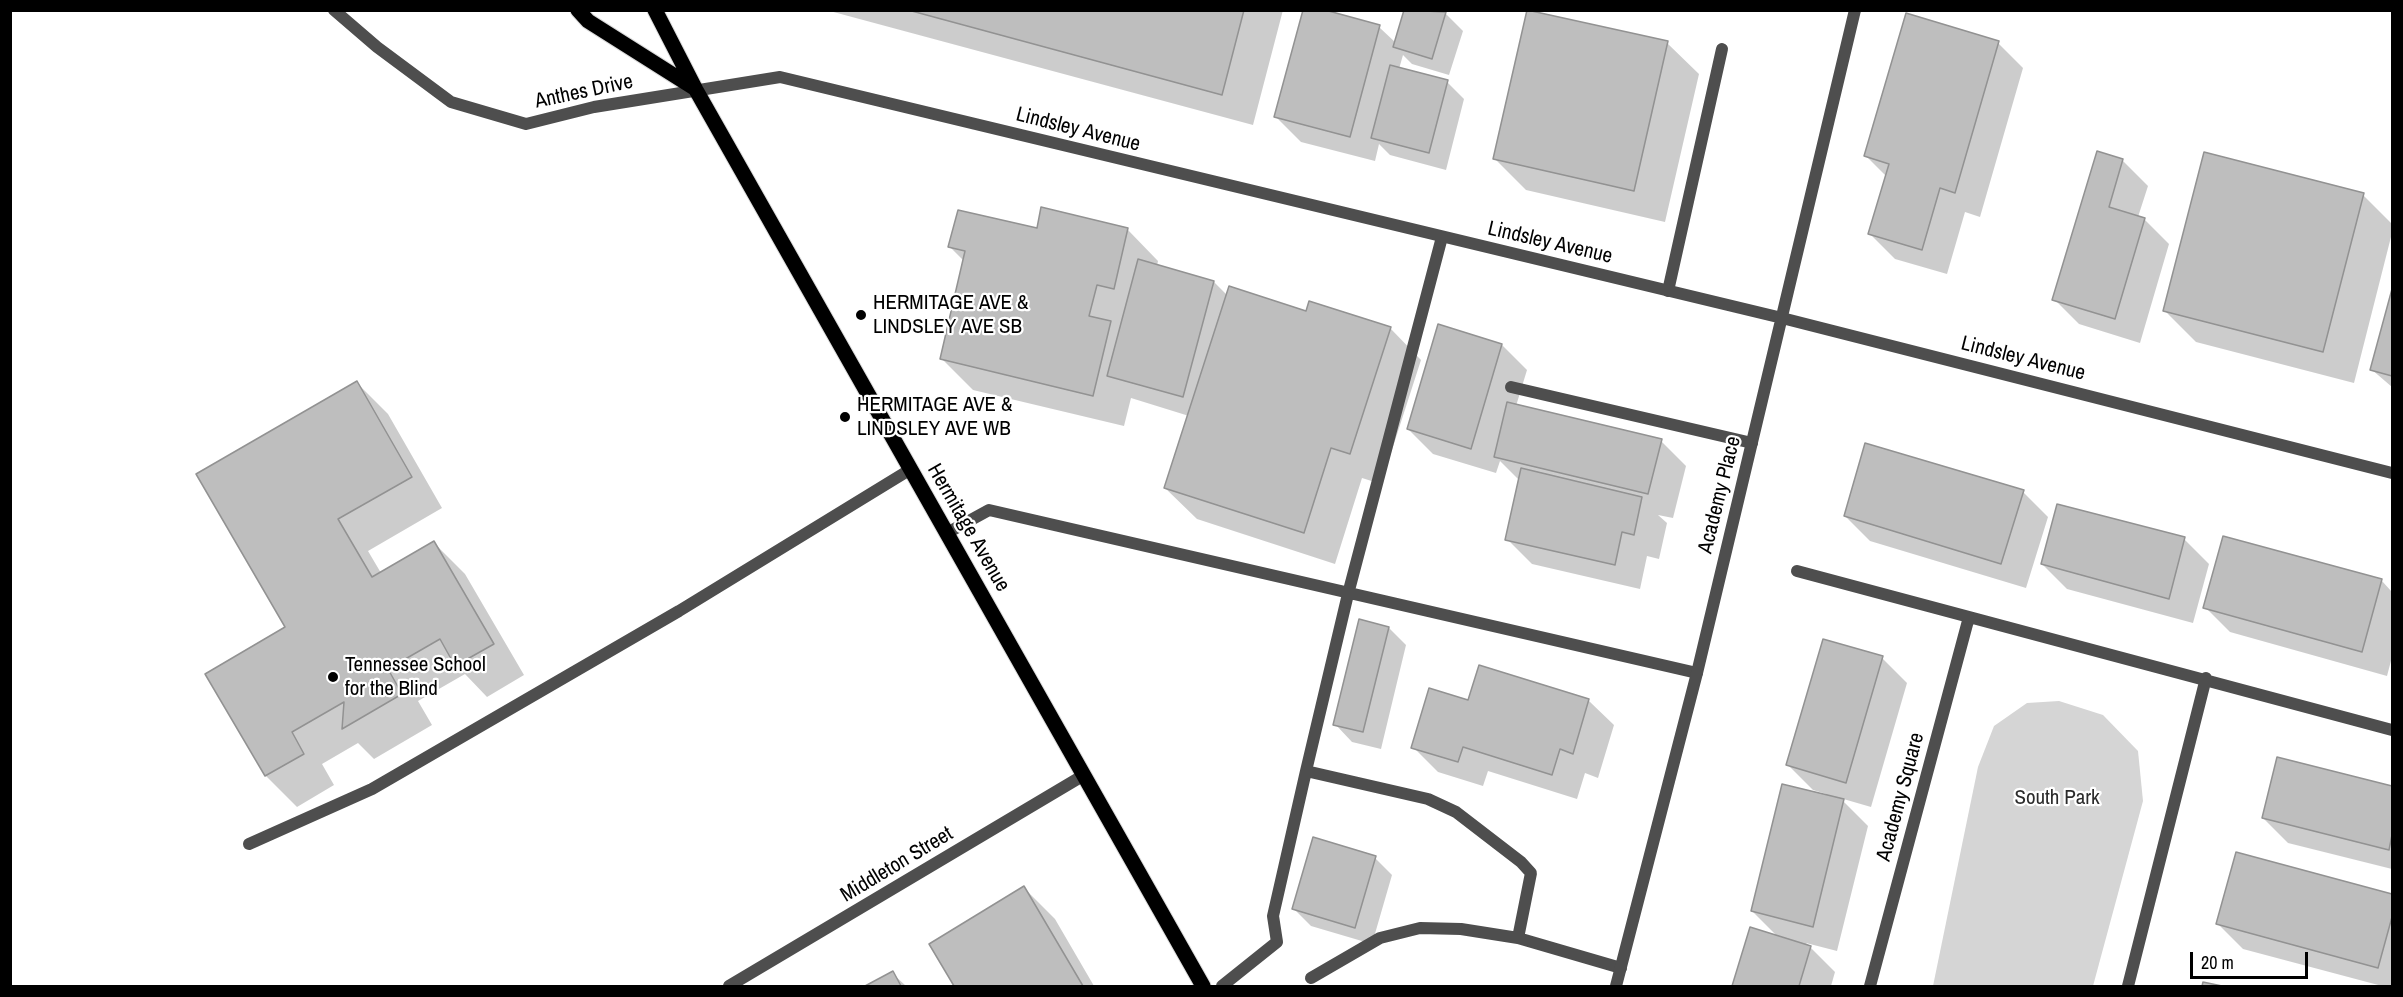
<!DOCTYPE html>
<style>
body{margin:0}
#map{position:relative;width:2403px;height:997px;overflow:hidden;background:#fff;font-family:"Archivo Narrow",sans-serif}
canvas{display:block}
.frame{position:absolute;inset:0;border:12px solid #000;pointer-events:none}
.scale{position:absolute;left:2190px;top:952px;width:118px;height:27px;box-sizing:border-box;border:3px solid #000;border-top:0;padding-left:8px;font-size:18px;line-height:21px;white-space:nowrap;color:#000;-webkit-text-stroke:4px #fff;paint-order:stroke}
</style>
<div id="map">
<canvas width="2403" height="997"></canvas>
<div class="frame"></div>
<div class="scale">20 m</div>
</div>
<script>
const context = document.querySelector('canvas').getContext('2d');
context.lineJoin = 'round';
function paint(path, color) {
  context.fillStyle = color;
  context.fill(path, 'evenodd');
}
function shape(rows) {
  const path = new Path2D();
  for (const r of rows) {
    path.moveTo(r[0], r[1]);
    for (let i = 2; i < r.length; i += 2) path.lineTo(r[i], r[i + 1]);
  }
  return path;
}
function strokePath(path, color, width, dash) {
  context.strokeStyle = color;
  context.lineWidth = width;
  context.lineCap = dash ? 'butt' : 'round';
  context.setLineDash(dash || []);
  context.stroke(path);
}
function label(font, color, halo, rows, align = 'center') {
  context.font = font + ' "Archivo Narrow",sans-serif';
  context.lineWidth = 4.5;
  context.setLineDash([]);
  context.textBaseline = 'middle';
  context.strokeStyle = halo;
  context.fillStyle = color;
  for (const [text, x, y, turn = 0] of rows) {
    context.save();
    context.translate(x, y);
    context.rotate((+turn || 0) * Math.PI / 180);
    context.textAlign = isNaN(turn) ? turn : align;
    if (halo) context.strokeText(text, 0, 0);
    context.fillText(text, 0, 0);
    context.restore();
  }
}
const green = shape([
 [2059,701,2103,715,2138,751,2143,801,2093,986,1933,986,1978,767,1994,726,2027,703]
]);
const shadow = shape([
 [826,10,1283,10,1253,125],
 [1406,10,1435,10,1446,14,1463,31,1449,75,1412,64,1403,55,1399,69,1447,82,1464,99,1446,170,1390,155,1379,144,1375,161,1301,142,1276,117,1379,27,1396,43],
 [1667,43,1699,74,1665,222,1526,190,1495,159],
 [1998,43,2023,68,1980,217,1965,212,1947,274,1895,259,1870,234,1887,177,1866,156],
 [2123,161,2148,186,2138,217,2144,219,2169,244,2140,343,2079,324,2054,299],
 [2363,195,2392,224,2392,233,2354,383,2196,342,2165,311],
 [1127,229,1158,261,1157,266,1214,282,1228,296,1390,328,1421,360,1381,484,1362,478,1335,564,1197,519,1165,488,1189,416,1131,398,1124,426,973,390,941,358,964,261,950,247,1038,230],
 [2392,294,2392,387,2371,369],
 [1502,345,1527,370,1516,406,1661,441,1686,466,1673,518,1658,515,1667,523,1659,559,1647,556,1640,589,1532,564,1507,539,1520,481,1500,461,1496,473,1433,454,1408,429],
 [357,383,388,414,442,508,368,551,381,573,434,543,465,574,524,675,487,697,465,674,418,701,432,725,374,759,358,743,322,764,334,785,297,807,266,776,207,675,287,628],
 [2023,492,2048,517,2026,588,1870,541,1845,516],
 [2184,539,2209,564,2193,623,2067,589,2042,564],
 [2382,581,2392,592,2392,657,2387,676,2230,632,2205,607],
 [1389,628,1406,645,1381,749,1352,742,1335,724],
 [1882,658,1907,683,1871,807,1840,798,1868,826,1837,951,1806,943,1835,972,1831,986,1734,986,1751,929,1779,938,1752,911,1826,794,1813,790,1788,765],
 [1480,667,1589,701,1614,725,1598,778,1585,773,1577,799,1488,771,1483,786,1438,772,1413,747,1469,702],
 [2278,759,2392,788,2392,869,2288,843,2263,818],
 [2237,853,2392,896,2392,986,2382,986,2243,949,2218,924],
 [1375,858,1392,875,1372,944,1311,926,1293,908],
 [1024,888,1055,919,1094,986,955,986,931,945],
 [892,973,906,986,868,986]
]);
const building = shape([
 [908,10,1244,10,1222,95,908,10],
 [1303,10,1325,10,1380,25,1350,137,1274,117,1303,10],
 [1404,10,1446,12,1432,59,1393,47,1404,10],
 [1527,10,1668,41,1634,191,1493,159,1527,10],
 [1906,13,1999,41,1955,193,1940,188,1922,250,1868,234,1889,164,1864,156,1906,13],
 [1390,65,1448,80,1429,153,1371,138,1390,65],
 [2097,151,2123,159,2109,207,2145,218,2115,319,2052,300,2097,151],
 [2204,152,2364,193,2323,352,2163,311,2204,152],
 [1041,207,1128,228,1114,289,1097,285,1089,316,1111,321,1093,396,940,359,965,251,948,247,958,210,1037,228,1041,207],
 [1138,259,1214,281,1183,397,1107,376,1138,259],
 [1229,286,1306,311,1309,301,1391,327,1350,454,1331,448,1304,533,1164,488,1229,286],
 [2392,289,2392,376,2370,370,2392,289],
 [1438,324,1502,344,1471,449,1407,429,1438,324],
 [357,381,412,477,338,519,372,577,434,541,494,644,455,666,440,639,388,669,402,694,342,729,344,702,292,732,304,754,265,776,205,674,285,627,196,474,357,381],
 [1507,402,1662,439,1648,494,1494,457,1507,402],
 [1865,443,2024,490,2001,564,1844,516,1865,443],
 [1521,468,1642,497,1634,535,1622,532,1615,565,1505,540,1521,468],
 [2057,504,2185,537,2169,599,2041,564,2057,504],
 [2223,536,2382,579,2362,652,2203,608,2223,536],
 [1359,619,1389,627,1363,732,1333,725,1359,619],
 [1823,639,1883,656,1846,783,1786,765,1823,639],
 [1479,665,1589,699,1573,754,1560,749,1552,775,1463,747,1458,762,1411,748,1429,688,1468,700,1479,665],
 [2277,757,2392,786,2392,835,2389,850,2262,818,2277,757],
 [1782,784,1844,799,1813,927,1751,911,1782,784],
 [1313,837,1376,856,1355,928,1292,909,1313,837],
 [2236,852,2392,894,2392,917,2378,968,2216,924,2236,852],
 [1024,886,1083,986,954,986,929,944,1024,886],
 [1750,927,1811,946,1799,986,1732,986,1750,927],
 [893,971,901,986,865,986,893,971],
 [2203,982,2222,986,2202,986,2203,982]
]);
const service = shape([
 [1668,291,1722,49],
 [1511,387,1752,443],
 [947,533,989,510,1697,673],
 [1306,771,1428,799,1456,812,1521,862,1531,873,1518,938],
 [249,844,372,789,679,611,911,469],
 [1311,978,1380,938,1420,928,1461,929,1518,938,1621,968],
 [1222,986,1277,942,1273,916,1306,771,1348,594,1442,237]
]);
const minor = shape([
 [334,10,377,47,451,102,526,124,594,107,780,77,1782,318,2392,473],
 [1797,571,2392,730],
 [729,986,1084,775],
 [1616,986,1697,673,1855,10],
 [1870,986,1969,617],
 [2128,986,2206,678]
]);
const primary = shape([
 [578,10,588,21,694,88],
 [655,10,696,90,1203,986]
]);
const markers = [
 [861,315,6,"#000"],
 [845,417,6,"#000"],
 [333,677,6,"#000"]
];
const streetNames = [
 ["Anthes Drive",584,92,-12],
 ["Lindsley Avenue",1078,130,14],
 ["Lindsley Avenue",1550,243,13],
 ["Lindsley Avenue",2023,359,14],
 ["Academy Place",1720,495,-76],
 ["Hermitage Avenue",968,528,60],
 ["Academy Square",1901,797,-75],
 ["Middleton Street",897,865,-31]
];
const poiNames = [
 ["HERMITAGE AVE &",873,303],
 ["LINDSLEY AVE SB",873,327],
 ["HERMITAGE AVE &",857,405],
 ["LINDSLEY AVE WB",857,429],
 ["Tennessee School",345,665],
 ["for the Blind",345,689]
];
const parkNames = [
 ["South Park",2057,798]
];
paint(green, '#d5d5d5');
paint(shadow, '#0003');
paint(building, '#bebebe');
strokePath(building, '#929292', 1.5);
strokePath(primary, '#dbdbdb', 17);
strokePath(service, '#4e4e4e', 12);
strokePath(minor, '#4e4e4e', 12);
strokePath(primary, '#000', 15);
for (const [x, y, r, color] of markers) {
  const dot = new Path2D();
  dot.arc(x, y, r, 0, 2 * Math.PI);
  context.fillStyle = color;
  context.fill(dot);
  strokePath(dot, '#fff', 2);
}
label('21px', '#000', '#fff', streetNames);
label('21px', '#000', '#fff', poiNames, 'left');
label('21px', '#2c2c2c', '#fff', parkNames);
</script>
